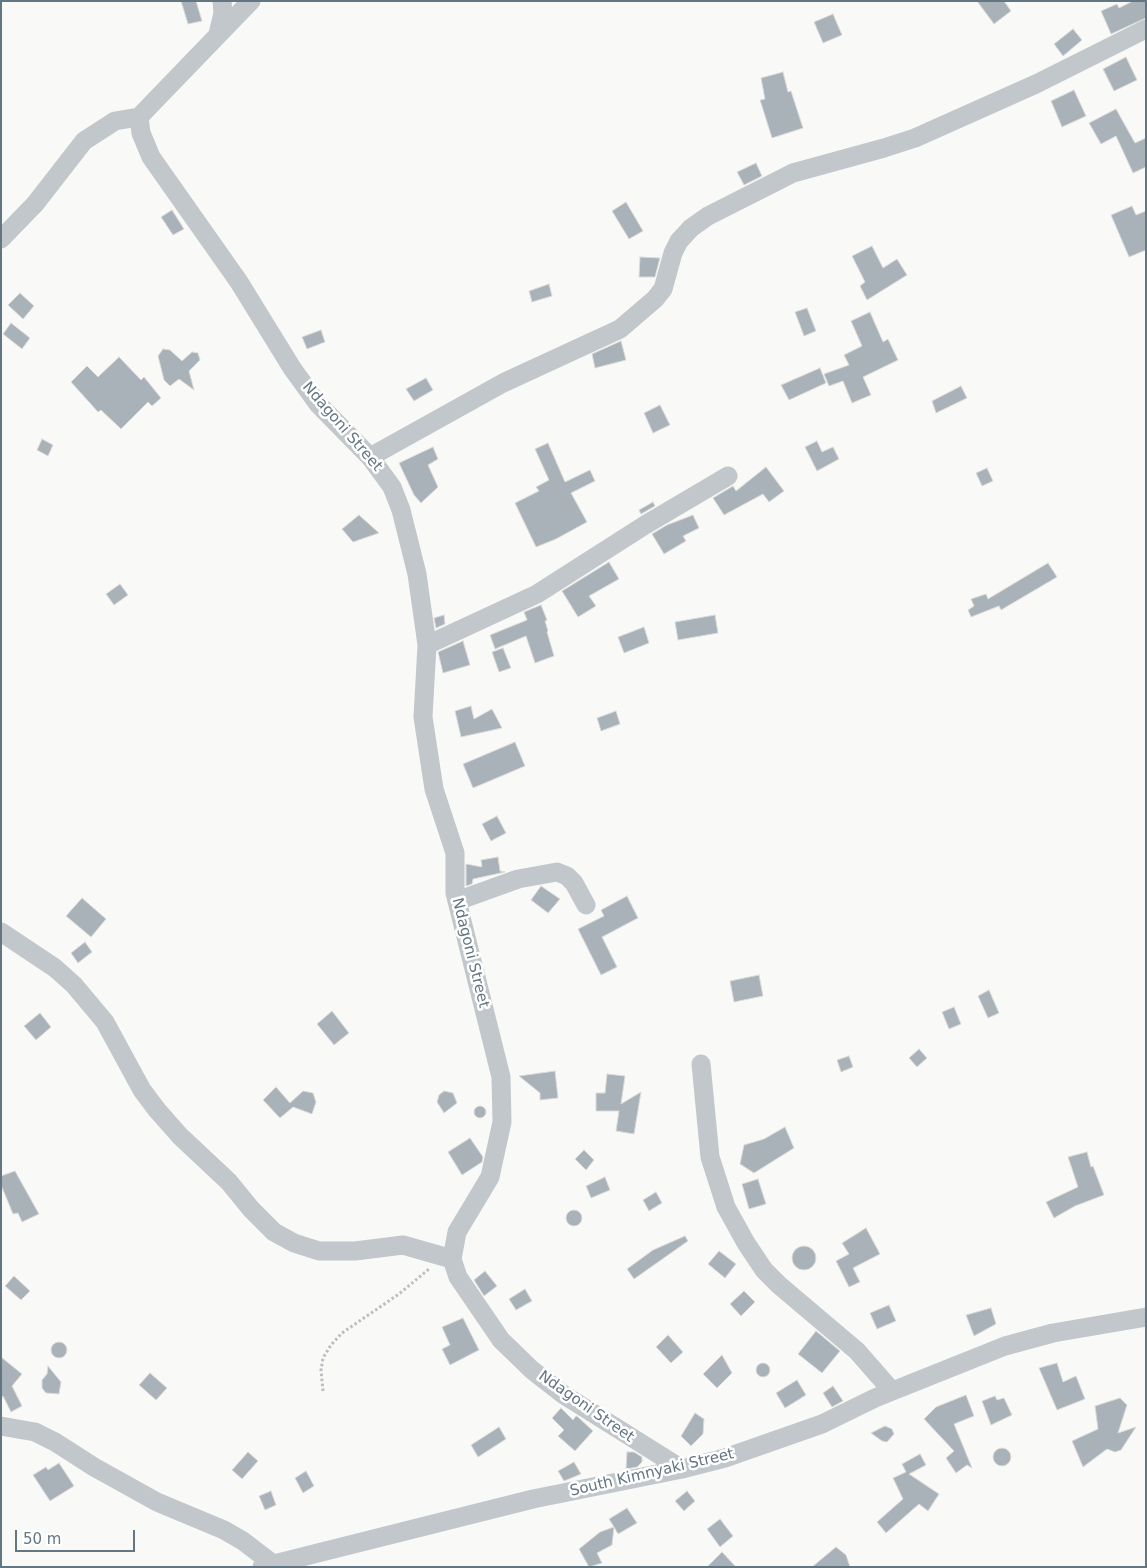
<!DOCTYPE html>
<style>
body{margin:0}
#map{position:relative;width:1147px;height:1568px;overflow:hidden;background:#f9f9f7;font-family:"DejaVu Sans",sans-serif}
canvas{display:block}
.frame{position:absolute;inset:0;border:2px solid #647682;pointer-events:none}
.scale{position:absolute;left:15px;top:1530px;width:120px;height:22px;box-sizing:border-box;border:2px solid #647682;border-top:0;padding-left:6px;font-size:15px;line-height:18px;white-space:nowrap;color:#647682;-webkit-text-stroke:4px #fff;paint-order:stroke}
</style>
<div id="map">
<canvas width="1147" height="1568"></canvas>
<div class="frame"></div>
<div class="scale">50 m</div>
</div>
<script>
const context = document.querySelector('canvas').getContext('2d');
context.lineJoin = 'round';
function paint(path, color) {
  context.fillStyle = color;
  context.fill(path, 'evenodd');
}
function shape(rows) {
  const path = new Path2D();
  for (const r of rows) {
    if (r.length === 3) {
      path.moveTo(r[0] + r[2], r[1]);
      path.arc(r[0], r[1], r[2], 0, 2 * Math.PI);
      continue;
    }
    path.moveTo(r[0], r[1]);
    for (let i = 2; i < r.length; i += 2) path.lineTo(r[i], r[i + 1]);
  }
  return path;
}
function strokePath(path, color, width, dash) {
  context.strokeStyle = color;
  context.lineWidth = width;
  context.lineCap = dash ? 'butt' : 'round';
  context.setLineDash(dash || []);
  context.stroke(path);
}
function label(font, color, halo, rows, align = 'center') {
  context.font = font + ' "DejaVu Sans",sans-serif';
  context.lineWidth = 5;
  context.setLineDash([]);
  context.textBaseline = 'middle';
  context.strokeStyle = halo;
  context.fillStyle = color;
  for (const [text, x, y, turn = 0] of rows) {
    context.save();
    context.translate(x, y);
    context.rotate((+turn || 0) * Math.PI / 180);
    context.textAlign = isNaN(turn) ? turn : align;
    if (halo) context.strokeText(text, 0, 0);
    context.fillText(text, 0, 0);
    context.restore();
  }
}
const building = shape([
 [181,1,196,1,202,21,188,24,181,1],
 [977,1,1004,1,1011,11,994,24,977,1],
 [1133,1,1146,1,1146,18,1111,34,1101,11,1117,4,1119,8,1133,1],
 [833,14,842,35,823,43,814,22,833,14],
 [1073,29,1082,40,1063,56,1054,44,1073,29],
 [1126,57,1137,80,1114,91,1103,69,1126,57],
 [783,72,788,92,791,91,803,128,772,138,760,100,765,99,761,78,783,72],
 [1074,90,1086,116,1062,127,1051,101,1074,90],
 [1116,109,1135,143,1146,138,1146,167,1133,173,1116,136,1101,144,1089,123,1116,109],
 [756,163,762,176,744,185,737,172,756,163],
 [626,202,643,231,629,239,612,211,626,202],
 [1132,206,1136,215,1146,211,1146,250,1129,257,1111,215,1132,206],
 [172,210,184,229,173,235,161,217,172,210],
 [872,246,883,268,897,259,907,275,867,300,860,286,865,282,852,256,872,246],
 [640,257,660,258,655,277,639,277,640,257],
 [549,284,552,296,532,302,529,291,549,284],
 [20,293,34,306,23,319,8,305,20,293],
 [807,308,816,331,804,336,795,312,807,308],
 [870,312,883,342,888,339,898,360,863,377,871,395,852,403,843,381,829,386,824,374,849,365,844,355,862,346,851,321,870,312],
 [11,323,30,338,22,349,3,334,11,323],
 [321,330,325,342,307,349,302,337,321,330],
 [621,341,626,360,595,368,592,354,621,341],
 [163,349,170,350,182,361,192,352,198,353,200,360,189,371,194,390,179,379,170,386,164,380,158,356,163,349],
 [119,357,141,380,144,377,161,398,152,406,148,402,121,429,101,410,98,412,71,382,87,366,98,377,119,357],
 [820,368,826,383,789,400,781,385,820,368],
 [426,378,433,390,414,401,406,389,426,378],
 [961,386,967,398,936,413,932,401,961,386],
 [660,405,670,425,653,433,644,413,660,405],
 [42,439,53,445,48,456,37,450,42,439],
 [817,441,822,452,833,447,839,459,817,471,805,447,817,441],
 [548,443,565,482,590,470,595,481,571,493,587,522,556,539,536,547,515,503,539,491,536,487,549,480,535,449,548,443],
 [433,447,438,459,428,465,438,487,421,503,414,495,399,463,433,447],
 [766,467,784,491,769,502,763,494,724,515,713,498,733,486,736,491,766,467],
 [987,468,993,481,982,486,976,473,987,468],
 [653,502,655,506,641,514,639,510,653,502],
 [359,515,379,533,353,542,342,529,359,515],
 [693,515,699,528,683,536,686,541,664,554,652,534,667,525,693,515],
 [609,562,619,579,589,596,596,606,578,617,562,591,609,562],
 [1048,563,1057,577,1001,610,999,606,971,617,968,610,974,606,971,599,986,594,988,599,1048,563],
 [120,584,128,595,114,605,106,594,120,584],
 [541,605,547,620,545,621,548,631,547,632,554,656,535,663,526,636,495,649,490,635,527,620,524,612,541,605],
 [444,615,445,624,436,628,434,618,444,615],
 [715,615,718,633,678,640,675,622,715,615],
 [644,627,649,643,624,653,618,637,644,627],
 [463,641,470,665,443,673,438,652,463,641],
 [503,648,511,668,499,672,492,652,503,648],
 [471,706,474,719,492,709,502,728,461,737,455,711,471,706],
 [616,711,620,724,601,731,597,718,616,711],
 [515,742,525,766,473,788,463,764,515,742],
 [497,816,506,833,491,841,482,824,497,816],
 [498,857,500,871,505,872,473,879,472,884,466,886,466,864,482,867,481,860,498,857],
 [541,886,560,899,548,913,531,900,541,886],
 [627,896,638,918,602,937,617,967,601,975,578,929,604,916,601,910,627,896],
 [82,898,106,919,91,937,66,916,82,898],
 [85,942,92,952,78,963,71,953,85,942],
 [759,975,763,996,734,1002,730,981,759,975],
 [989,990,999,1013,988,1018,978,996,989,990],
 [954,1007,961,1024,949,1029,942,1012,954,1007],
 [332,1011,349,1033,334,1045,317,1024,332,1011],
 [40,1013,51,1027,36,1040,24,1026,40,1013],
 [919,1049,927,1058,917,1067,909,1058,919,1049],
 [849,1056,853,1067,841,1072,837,1060,849,1056],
 [555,1071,558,1098,540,1100,540,1093,519,1076,555,1071],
 [607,1074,625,1076,621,1104,641,1092,634,1134,616,1131,619,1111,596,1111,596,1093,605,1093,607,1074],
 [276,1087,290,1103,303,1091,313,1093,316,1102,312,1114,293,1107,280,1118,263,1100,276,1087],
 [444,1091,453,1093,457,1103,444,1113,437,1102,439,1095,444,1091],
 [480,1112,6],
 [785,1127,794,1148,754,1173,740,1164,744,1145,764,1139,785,1127],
 [470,1138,483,1157,482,1162,462,1175,448,1152,470,1138],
 [584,1150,594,1160,586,1170,575,1159,584,1150],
 [1087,1152,1091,1167,1093,1166,1104,1195,1075,1206,1054,1218,1046,1202,1078,1187,1068,1157,1087,1152],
 [15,1171,39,1214,22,1222,18,1213,13,1214,1,1185,1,1176,15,1171],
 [605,1177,610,1190,591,1198,586,1186,605,1177],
 [758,1179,766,1204,749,1209,742,1184,758,1179],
 [656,1192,662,1203,649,1211,643,1200,656,1192],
 [574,1218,8],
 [866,1228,880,1254,853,1268,860,1282,849,1287,836,1261,849,1254,842,1243,866,1228],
 [685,1236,688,1241,634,1279,627,1269,653,1250,685,1236],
 [804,1258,12],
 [719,1251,736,1264,725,1278,708,1264,719,1251],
 [485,1271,497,1286,484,1296,474,1280,485,1271],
 [14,1276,30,1291,21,1300,5,1286,14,1276],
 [525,1289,532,1301,516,1310,509,1299,525,1289],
 [744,1291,755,1302,741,1316,730,1304,744,1291],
 [889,1305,896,1321,877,1329,870,1313,889,1305],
 [991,1308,996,1324,974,1336,966,1315,991,1308],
 [463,1318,479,1350,450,1365,442,1349,450,1345,442,1327,463,1318],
 [816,1331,840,1351,822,1373,798,1354,816,1331],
 [668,1335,683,1352,671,1363,656,1347,668,1335],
 [59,1350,8],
 [722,1355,732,1373,717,1388,703,1374,722,1355],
 [1,1357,22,1374,12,1386,22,1406,11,1412,3,1396,1,1399,1,1357],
 [763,1370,7],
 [1057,1363,1063,1382,1076,1376,1085,1399,1057,1410,1039,1368,1057,1363],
 [48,1366,61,1382,59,1394,46,1393,42,1388,42,1380,47,1374,48,1366],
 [150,1373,167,1388,156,1400,139,1385,150,1373],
 [797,1380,806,1395,785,1408,776,1393,797,1380],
 [833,1386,843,1401,832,1407,823,1393,833,1386],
 [966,1395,974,1416,954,1424,972,1468,967,1465,956,1473,946,1458,954,1451,924,1419,936,1407,966,1395],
 [995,1396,997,1400,1004,1398,1012,1415,991,1425,982,1401,995,1396],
 [1120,1398,1127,1405,1118,1433,1136,1427,1121,1450,1115,1452,1107,1449,1083,1467,1072,1441,1098,1429,1095,1406,1120,1398],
 [561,1408,573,1420,576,1416,578,1417,593,1431,575,1451,558,1436,564,1430,552,1418,561,1408],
 [695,1413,704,1419,703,1434,691,1446,681,1436,695,1413],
 [885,1426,892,1429,894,1434,887,1442,882,1441,871,1433,885,1426],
 [499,1427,506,1439,478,1457,471,1445,499,1427],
 [1002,1457,9],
 [248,1452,258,1461,242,1479,232,1470,248,1452],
 [627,1452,634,1452,642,1457,642,1462,637,1467,626,1469,627,1452],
 [920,1454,926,1465,909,1474,939,1494,928,1511,919,1504,886,1533,877,1522,903,1499,893,1478,906,1472,902,1464,920,1454],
 [574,1462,581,1474,564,1481,558,1471,574,1462],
 [59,1463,74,1486,50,1501,33,1475,46,1467,48,1470,59,1463],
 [306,1471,314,1486,303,1493,295,1478,306,1471],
 [271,1491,276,1505,265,1510,259,1496,271,1491],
 [687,1491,695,1501,684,1511,675,1501,687,1491],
 [627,1508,637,1523,618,1534,614,1527,612,1545,597,1553,602,1563,589,1567,579,1549,600,1532,614,1527,609,1519,627,1508],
 [720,1519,733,1536,720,1547,707,1529,720,1519],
 [836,1547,846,1555,850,1567,812,1567,836,1547],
 [722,1552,736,1567,707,1567,722,1552]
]);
const path = shape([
 [323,1391,321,1370,323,1358,331,1345,342,1333,399,1294,429,1269]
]);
const minor = shape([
 [251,1,139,117,141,133,151,157,239,282,292,368,318,404,370,457,392,487,401,510,417,574,427,645,423,717,434,789,455,853,455,893,501,1077,502,1122,490,1177,457,1232,452,1259,458,1277,501,1340,532,1370,564,1395,682,1469],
 [218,34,223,13,222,1],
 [1,239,35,204,84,141,115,121,139,117],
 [370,457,503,383,620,329,655,299,663,289,673,253,679,241,691,228,708,216,793,173,884,148,915,138,1036,84,1146,29],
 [427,645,537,594,645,525,728,476],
 [457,901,518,879,557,872,567,876,574,883,586,905],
 [1,932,55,968,74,985,105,1022,142,1090,157,1110,180,1136,229,1182,251,1209,274,1232,294,1243,319,1251,355,1251,403,1245,452,1259],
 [701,1064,710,1157,726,1207,746,1243,764,1270,779,1285,857,1351,892,1391],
 [1,1426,35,1432,55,1442,94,1467,157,1502,224,1530,243,1541,273,1564],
 [262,1567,533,1499,682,1469,725,1458,822,1424,875,1398,1005,1346,1053,1333,1146,1317]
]);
const streetNames = [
 ["Ndagoni Street",342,427,49],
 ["Ndagoni Street",470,953,76],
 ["Ndagoni Street",586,1407,35],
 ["South Kimnyaki Street",652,1473,-13]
];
paint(building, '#a9b2b8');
strokePath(building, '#dbdbd9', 1);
strokePath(path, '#babec1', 3, [2.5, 2.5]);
strokePath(minor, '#c2c7cb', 19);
label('15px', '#647682', '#fff', streetNames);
</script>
